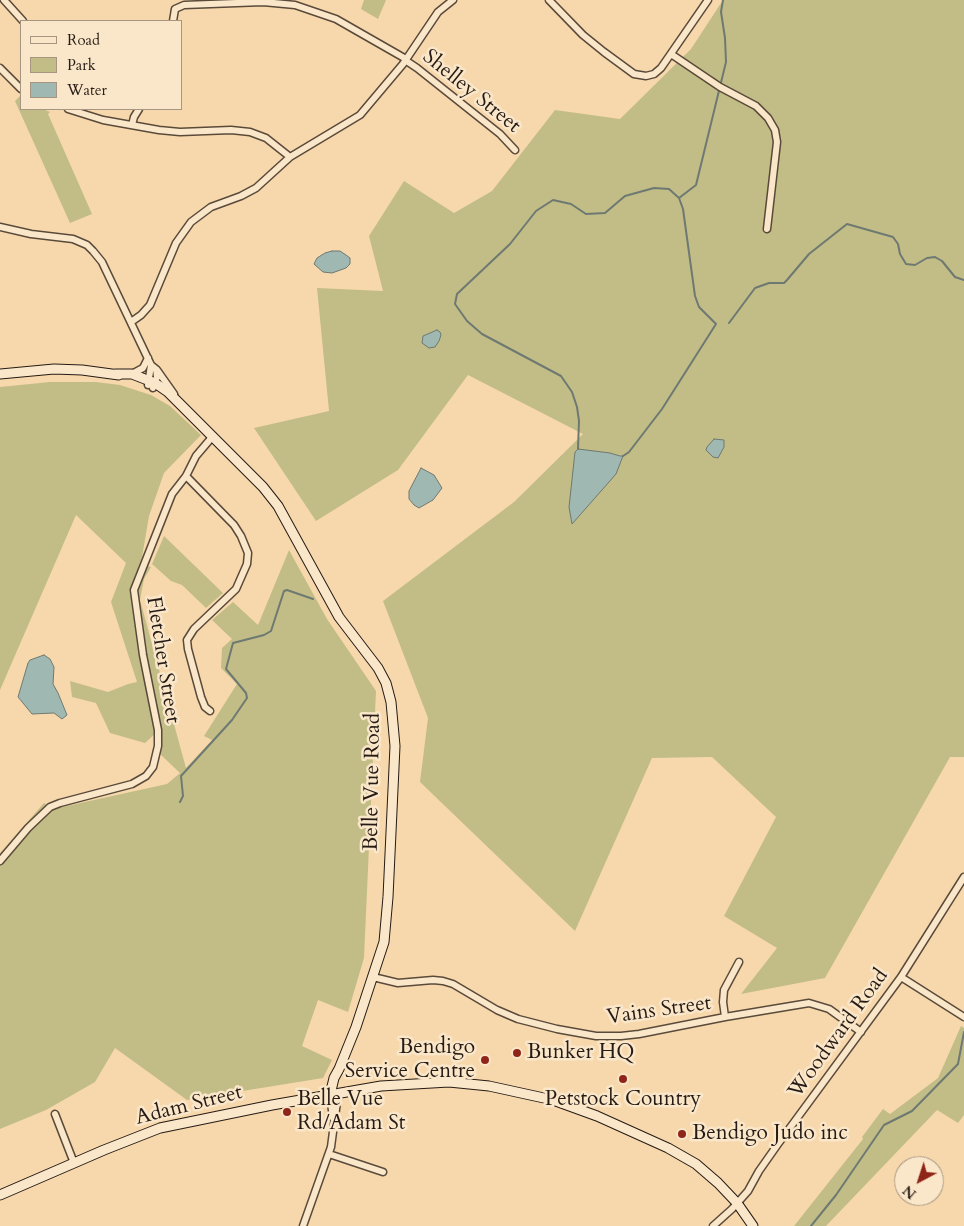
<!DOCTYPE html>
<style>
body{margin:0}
#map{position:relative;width:964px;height:1226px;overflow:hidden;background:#f7d8ac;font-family:Cardo,serif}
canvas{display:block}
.legend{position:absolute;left:20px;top:20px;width:162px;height:90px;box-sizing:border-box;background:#fae6c9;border:1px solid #a59581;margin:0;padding:6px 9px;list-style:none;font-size:15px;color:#251b14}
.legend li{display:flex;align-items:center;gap:10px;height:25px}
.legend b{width:25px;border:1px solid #a59581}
.north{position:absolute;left:894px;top:1156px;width:50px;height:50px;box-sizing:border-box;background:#fae6c9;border:1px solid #a59581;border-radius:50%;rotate:220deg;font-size:14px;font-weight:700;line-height:20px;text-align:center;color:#251b14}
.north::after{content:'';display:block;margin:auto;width:18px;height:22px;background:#8f2418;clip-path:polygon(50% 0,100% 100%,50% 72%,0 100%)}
</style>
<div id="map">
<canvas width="964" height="1226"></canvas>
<ul class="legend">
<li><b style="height:6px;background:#fae6c9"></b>Road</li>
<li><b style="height:14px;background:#c2bd86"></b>Park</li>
<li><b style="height:14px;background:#9fb8b1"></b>Water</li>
</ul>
<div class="north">N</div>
</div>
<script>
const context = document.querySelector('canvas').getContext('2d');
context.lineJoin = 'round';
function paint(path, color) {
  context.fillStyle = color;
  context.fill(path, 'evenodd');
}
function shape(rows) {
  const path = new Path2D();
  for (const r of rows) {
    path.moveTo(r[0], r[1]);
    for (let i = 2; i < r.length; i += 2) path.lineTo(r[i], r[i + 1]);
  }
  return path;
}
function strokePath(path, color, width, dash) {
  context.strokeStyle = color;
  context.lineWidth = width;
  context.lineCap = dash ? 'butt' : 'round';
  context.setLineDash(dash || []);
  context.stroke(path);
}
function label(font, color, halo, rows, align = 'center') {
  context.font = font + ' Cardo,serif';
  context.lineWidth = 5;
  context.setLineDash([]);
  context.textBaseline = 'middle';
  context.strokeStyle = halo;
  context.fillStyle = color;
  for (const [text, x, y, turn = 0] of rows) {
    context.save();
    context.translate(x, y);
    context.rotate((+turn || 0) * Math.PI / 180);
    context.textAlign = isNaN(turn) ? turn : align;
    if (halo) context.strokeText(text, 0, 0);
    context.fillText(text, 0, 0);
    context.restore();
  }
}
const green = shape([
 [364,0,386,0,378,19,361,9],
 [723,0,964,0,964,757,950,757,825,978,741,994,777,948,724,916,776,817,712,757,652,758,575,931,420,782,428,718,383,601,514,502,583,434,468,375,398,470,316,521,254,428,329,411,317,288,383,291,369,236,404,181,454,213,492,191,555,110,620,119,691,49],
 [20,96,21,97,21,109,43,109,50,112,48,114,92,214,70,223,15,101],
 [50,382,96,382,120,385,151,395,170,406,201,435,164,473,149,516,142,557,130,590,156,733,145,743,110,733,96,703,72,697,70,681,108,692,128,684,137,682,111,602,126,563,76,515,0,690,0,387],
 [164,536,223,593,206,608,182,585,171,581,152,564],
 [289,550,327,619,376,691,364,958,348,1012,318,1000,302,1046,332,1060,323,1078,187,1100,115,1048,95,1082,46,1110,0,1129,0,853,44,803,53,809,167,784,180,773,160,754,160,736,145,651,136,587,147,566,151,567,144,579,140,600,186,768,212,740,204,736,237,684,221,668,222,648,232,639,212,620,233,602,258,625],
 [961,1026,964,1028,964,1115,958,1123,937,1110,826,1226,794,1226,863,1139,862,1137,883,1109,890,1114,938,1078]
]);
const water = shape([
 [332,251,340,251,346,255,350,258,350,264,346,268,332,273,323,272,314,264,317,258,325,253,332,251],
 [437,330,440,332,441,335,439,341,435,347,429,348,422,343,423,336,437,330],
 [714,439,724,440,724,447,718,458,713,457,706,450,707,447,714,439],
 [578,449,610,453,620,456,623,456,616,474,572,524,569,507,575,452,578,449],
 [421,468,434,475,442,488,433,500,419,508,414,505,409,499,409,491,421,468],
 [44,655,50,659,54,667,53,684,58,693,67,715,62,719,54,713,32,714,18,697,28,663,30,660,44,655]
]);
const stream = shape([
 [679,198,696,185,726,62,725,38,721,12,723,0],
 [729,323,755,288,769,283,784,283,787,280,809,254,847,224,893,237,898,244,900,254,906,264,915,265,927,258,935,257,942,261,955,277,964,280],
 [578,449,579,421,577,407,572,392,561,376,482,334,467,321,455,304,457,294,510,244,536,211,553,200,571,204,586,214,605,213,625,196,654,188,669,189,679,198,683,209,695,296,699,307,716,324,662,409,629,452,623,456],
 [180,802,183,796,181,776,232,720,247,698,246,693,226,669,233,643,264,635,271,631,284,591,287,590,313,599],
 [811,1226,836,1195,884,1125,912,1111,958,1064,964,1032]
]);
const street = shape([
 [4,0,23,21],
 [549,0,583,35,604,52,634,74,646,76,654,74,661,68,708,0],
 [173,21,175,9,184,5,263,2,295,5,336,19,406,59],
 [671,54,720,87,756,106,768,118,775,130,777,142,767,229],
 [405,60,417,68,500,134,515,150],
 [0,68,21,89],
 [68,109,103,120,159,130,180,132,231,130,250,132,266,138,290,157],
 [132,125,134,117,139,109],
 [0,227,31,234,73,239,87,245,93,251,102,262,151,365,156,369,157,377,153,388],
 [131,322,141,315,150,305,176,243,191,222,211,207,241,196,256,188,290,157,360,115,403,64,438,12,453,0],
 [157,370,174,394],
 [132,374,143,368,148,358],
 [148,385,151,365],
 [186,476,234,525,241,536,248,553,247,564,236,589,194,629,187,640,188,649,201,697,205,707,210,711],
 [0,861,28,828,50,807,60,803,132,784,146,776,153,767,158,746,158,730,143,655,134,590,172,494,186,476,196,456,213,436],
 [373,977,398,983,433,980,443,981,453,984,497,1010,518,1019,557,1029,596,1036,621,1036,639,1034,725,1017,809,1003,829,1009,861,1032],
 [901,977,964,1017],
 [725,1017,723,1002,724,990,739,962],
 [330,1095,333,1118],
 [55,1114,74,1163],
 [329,1154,383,1172],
 [303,1226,331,1147,338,1094],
 [713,1226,732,1209,748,1191,759,1171,778,1144,901,977,964,877]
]);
const secondary = shape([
 [0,374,54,369,82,370,119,375],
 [115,374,132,374,155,383,168,392,263,487,278,506,339,617,378,668,386,683,391,702,395,746,388,897,384,942,356,1027,339,1069,334,1078,330,1095],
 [0,1195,104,1150,160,1128,272,1105,381,1086,449,1082,489,1086,553,1100,597,1116,668,1148,696,1164,718,1183,737,1203,753,1226]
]);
const markers = [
 [517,1053,5,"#8f2418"],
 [485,1060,5,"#8f2418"],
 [623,1079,5,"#8f2418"],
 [287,1112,5,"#8f2418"],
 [682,1134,5,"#8f2418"]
];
const streetNames = [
 ["Shelley Street",471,92,39],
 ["Fletcher Street",162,660,81],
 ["Belle Vue Road",373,782,-89],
 ["Vains Street",659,1011,-8],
 ["Woodward Road",839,1034,-54],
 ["Adam Street",189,1106,-14]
];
const poiNames = [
 ["Bendigo",475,1048,"right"],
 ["Service Centre",475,1072,"right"],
 ["Bunker HQ",527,1053],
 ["Belle Vue",297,1100],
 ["Rd/Adam St",297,1124],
 ["Petstock Country",623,1100,"center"],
 ["Bendigo Judo inc",692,1134]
];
paint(green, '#c2bd86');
paint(water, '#9fb8b1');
strokePath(water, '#6e7972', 1);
strokePath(stream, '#6e7972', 2);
strokePath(street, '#5a4a3a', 9);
strokePath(secondary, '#251b14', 11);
strokePath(street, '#fae6c9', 6);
strokePath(secondary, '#fae6c9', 9);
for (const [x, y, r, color] of markers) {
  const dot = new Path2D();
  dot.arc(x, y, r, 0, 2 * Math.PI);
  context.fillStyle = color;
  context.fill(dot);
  strokePath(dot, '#fae6c9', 2);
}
label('21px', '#251b14', '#fae6c9', streetNames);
label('21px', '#251b14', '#fae6c9', poiNames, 'left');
</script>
